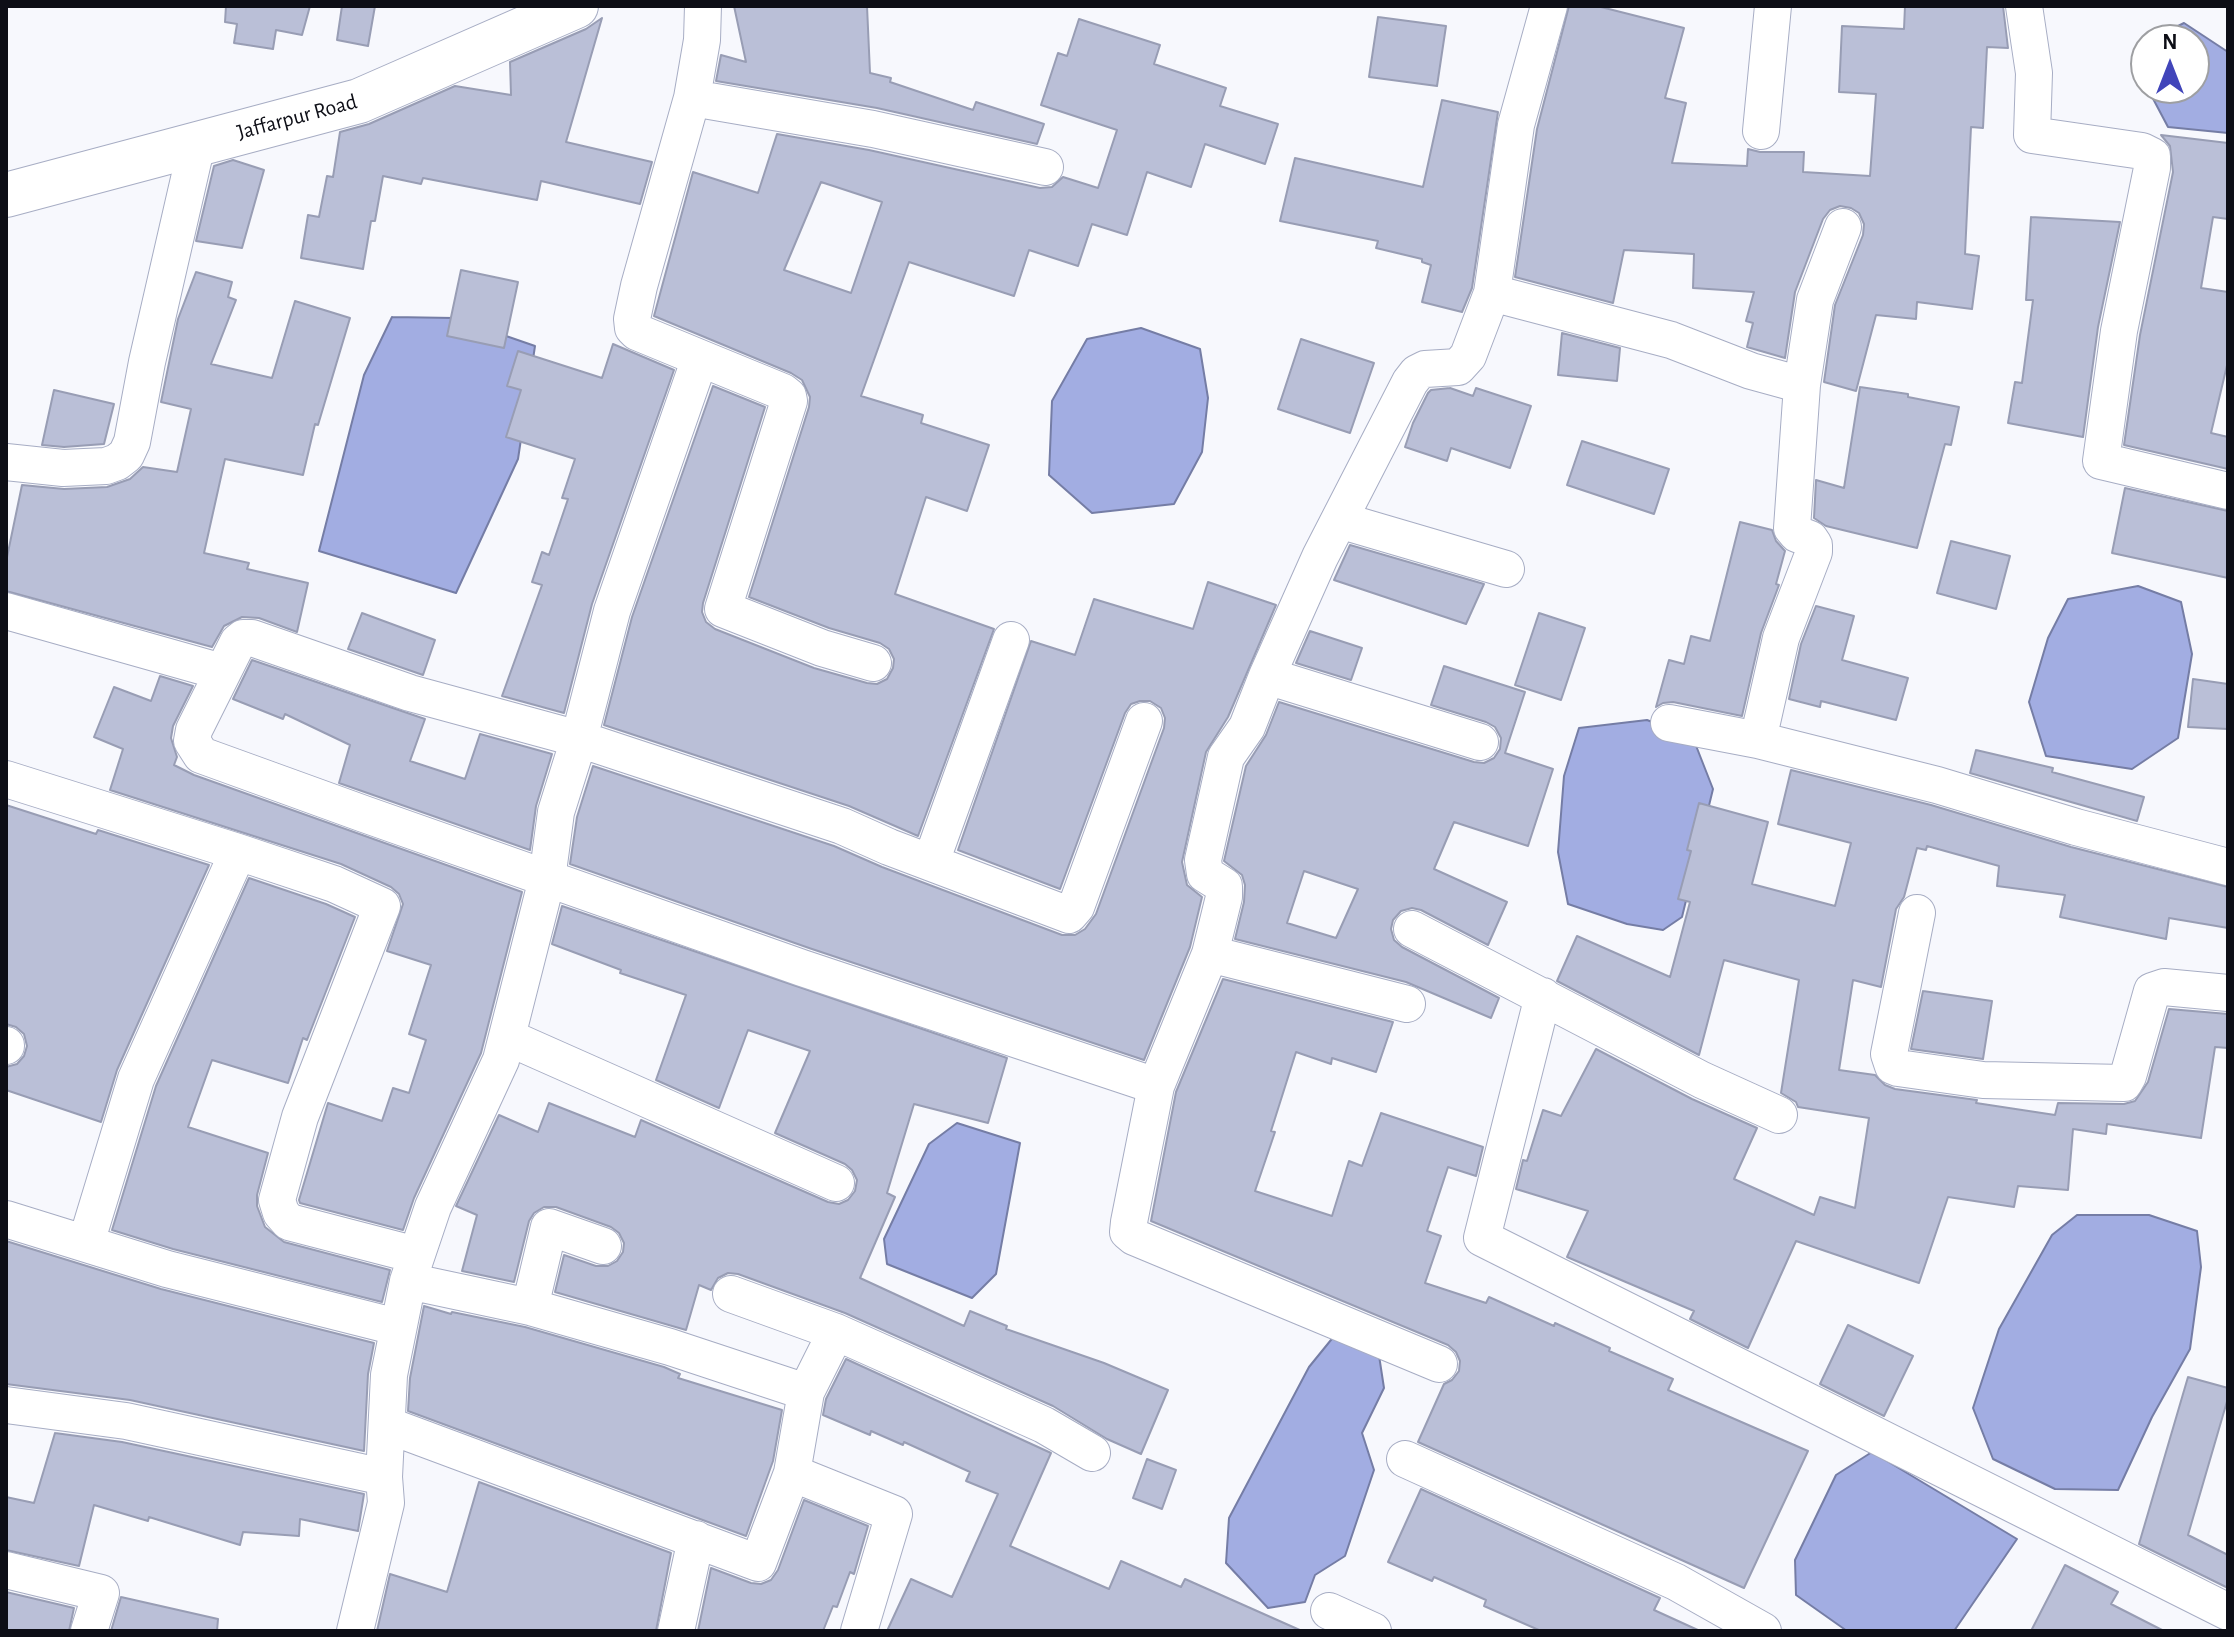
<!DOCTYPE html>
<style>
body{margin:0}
#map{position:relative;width:2234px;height:1637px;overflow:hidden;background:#f7f8fd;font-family:"Alegreya Sans",sans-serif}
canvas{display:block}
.frame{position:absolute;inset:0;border:8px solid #0d0e16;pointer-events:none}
.north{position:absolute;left:2130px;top:24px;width:80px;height:80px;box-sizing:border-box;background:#fff;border:2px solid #9e9fa2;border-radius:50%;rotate:0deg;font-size:22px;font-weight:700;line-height:32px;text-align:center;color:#0d0e16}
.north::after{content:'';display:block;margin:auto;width:28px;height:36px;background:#4145ba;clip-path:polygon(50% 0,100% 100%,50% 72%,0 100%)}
</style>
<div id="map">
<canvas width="2234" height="1637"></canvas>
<div class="frame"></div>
<div class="north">N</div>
</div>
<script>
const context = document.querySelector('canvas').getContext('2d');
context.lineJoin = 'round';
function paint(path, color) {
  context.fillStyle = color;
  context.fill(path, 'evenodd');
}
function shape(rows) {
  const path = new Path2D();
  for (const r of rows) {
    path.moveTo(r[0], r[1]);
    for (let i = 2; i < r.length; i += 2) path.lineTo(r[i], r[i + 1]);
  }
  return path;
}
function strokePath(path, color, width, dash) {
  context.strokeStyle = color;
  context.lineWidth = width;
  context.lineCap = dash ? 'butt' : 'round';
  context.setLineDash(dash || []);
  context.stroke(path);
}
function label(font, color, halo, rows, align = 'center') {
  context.font = font + ' "Alegreya Sans",sans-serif';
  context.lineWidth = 8;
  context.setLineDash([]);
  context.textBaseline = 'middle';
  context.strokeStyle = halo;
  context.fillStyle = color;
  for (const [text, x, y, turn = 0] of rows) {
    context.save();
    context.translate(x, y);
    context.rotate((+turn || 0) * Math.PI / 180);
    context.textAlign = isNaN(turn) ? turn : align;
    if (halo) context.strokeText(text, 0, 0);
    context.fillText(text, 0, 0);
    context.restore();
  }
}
const water = shape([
 [2184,23,2228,52,2228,133,2168,127,2150,93,2151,88,2194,88,2194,40,2157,40,2158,36,2184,23],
 [392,317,454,318,535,346,518,459,456,593,319,551,364,375,392,317],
 [1141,328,1200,349,1208,398,1202,452,1174,504,1092,513,1049,475,1052,401,1087,339,1141,328],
 [2138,586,2181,602,2192,654,2178,738,2132,769,2046,756,2029,702,2048,638,2068,599,2138,586],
 [1647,720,1693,738,1713,789,1682,917,1663,930,1627,924,1568,904,1558,852,1564,776,1579,728,1647,720],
 [957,1123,1020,1143,996,1274,972,1298,887,1264,884,1239,929,1144,957,1123],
 [2077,1215,2149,1215,2197,1231,2201,1267,2190,1349,2152,1417,2118,1490,2055,1489,1993,1459,1973,1408,1999,1329,2052,1235,2077,1215],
 [1335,1335,1378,1349,1384,1388,1362,1433,1374,1470,1345,1556,1315,1575,1305,1602,1268,1608,1226,1563,1229,1518,1309,1367,1335,1335],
 [1872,1452,2017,1539,1954,1631,1847,1631,1796,1595,1795,1560,1836,1475,1872,1452]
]);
const building = shape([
 [226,6,310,6,302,35,276,30,273,49,234,43,237,24,225,22,226,6],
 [342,6,375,6,368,46,337,40,342,6],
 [734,6,867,6,870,73,891,78,890,82,973,110,976,102,1044,124,1037,144,877,108,716,81,721,55,746,62,734,6],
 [1569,6,1597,6,1684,28,1665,98,1686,103,1672,163,1747,166,1748,149,1760,152,1804,152,1803,172,1870,176,1876,94,1839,92,1842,26,1904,29,1905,6,2003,6,2008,48,1987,47,1983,128,1971,127,1965,254,1979,256,1972,309,1917,302,1916,319,1876,315,1856,391,1824,382,1835,305,1863,235,1864,224,1859,213,1851,208,1840,206,1830,210,1823,219,1795,292,1785,358,1747,347,1753,323,1746,321,1754,292,1693,288,1694,254,1624,250,1613,303,1515,277,1537,129,1569,6],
 [1378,17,1446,26,1437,86,1369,77,1378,17],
 [602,18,566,142,652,162,640,204,541,181,537,200,423,178,421,184,383,176,375,221,371,221,363,269,301,258,308,215,319,217,327,176,333,177,340,132,369,124,455,86,511,95,510,62,586,29,602,18],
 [1079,19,1160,45,1154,64,1226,88,1220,106,1278,124,1265,164,1205,144,1191,187,1147,172,1127,235,1092,224,1078,266,1029,250,1014,296,909,262,861,396,923,415,921,423,989,445,967,511,926,497,895,594,994,629,918,836,849,806,604,725,632,617,713,386,765,407,703,603,702,612,706,622,715,629,814,668,867,683,877,684,887,679,893,668,894,659,889,649,880,643,829,628,749,597,809,407,810,397,802,380,791,373,654,316,693,172,758,193,777,134,869,150,1040,188,1052,187,1063,177,1098,188,1117,130,1041,105,1058,53,1067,56,1079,19],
 [821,182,882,202,851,293,784,270,821,182],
 [1442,100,1498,112,1472,288,1462,312,1422,302,1431,265,1422,262,1422,259,1376,248,1378,241,1280,221,1295,158,1423,187,1442,100],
 [2161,135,2228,143,2228,219,2213,217,2201,288,2228,292,2228,361,2211,433,2228,437,2228,469,2124,445,2140,335,2173,172,2170,146,2161,135],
 [233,160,264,170,242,248,196,241,214,166,233,160],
 [2031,217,2120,222,2098,327,2083,437,2008,423,2015,382,2022,383,2033,300,2026,300,2031,217],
 [461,270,518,282,504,348,447,336,461,270],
 [196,272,232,282,228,297,236,300,211,364,272,378,295,301,350,318,318,425,315,424,303,475,225,459,204,553,249,563,247,569,308,583,297,632,259,618,242,617,224,626,212,647,6,591,6,562,22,485,64,489,107,487,130,479,143,467,177,472,191,409,161,402,178,319,196,272],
 [1562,333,1620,348,1617,381,1558,375,1562,333],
 [1301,339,1374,363,1350,433,1278,409,1301,339],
 [613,344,674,370,592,604,564,713,502,696,542,585,532,582,542,552,549,555,568,499,562,498,575,459,506,437,521,390,507,386,518,351,602,378,613,344],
 [1860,387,1908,394,1908,397,1959,407,1951,445,1945,444,1917,548,1826,526,1814,518,1816,480,1844,488,1860,387],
 [1450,388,1473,396,1476,388,1531,406,1510,468,1451,448,1447,461,1405,447,1413,423,1428,393,1431,390,1450,388],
 [54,390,114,404,104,444,64,447,42,445,54,390],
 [1582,441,1669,469,1654,514,1567,485,1582,441],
 [2125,488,2228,511,2228,578,2112,553,2125,488],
 [1740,522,1772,530,1776,541,1785,551,1776,584,1779,585,1761,633,1742,716,1673,702,1663,703,1656,707,1669,660,1684,664,1691,636,1710,641,1740,522],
 [1951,541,2010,556,1996,609,1937,593,1951,541],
 [1350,545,1484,584,1466,624,1334,580,1350,545],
 [1208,582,1276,605,1228,717,1206,752,1182,862,1187,885,1202,897,1190,947,1144,1060,809,948,570,864,577,817,593,766,834,846,882,867,1062,935,1075,935,1085,929,1096,914,1164,728,1165,718,1161,708,1150,701,1140,701,1131,704,1125,713,1060,889,958,850,1031,641,1075,655,1094,599,1193,629,1208,582],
 [1816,606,1854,616,1842,660,1908,678,1896,720,1821,701,1820,707,1789,699,1801,644,1816,606],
 [362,613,435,640,423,675,348,649,362,613],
 [1539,613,1585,628,1561,700,1515,685,1539,613],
 [1310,631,1362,648,1351,680,1296,663,1310,631],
 [252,660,425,719,410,761,465,779,480,734,552,754,536,806,530,850,339,783,350,745,285,714,283,719,233,699,252,660],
 [1444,666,1525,692,1505,753,1553,769,1528,846,1454,822,1434,869,1507,902,1488,945,1421,910,1412,908,1401,911,1393,920,1391,929,1394,940,1402,947,1499,998,1491,1018,1406,982,1235,939,1244,902,1245,885,1242,875,1224,861,1246,766,1266,735,1279,702,1474,762,1484,763,1494,758,1500,749,1501,738,1495,727,1486,722,1431,705,1444,666],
 [1304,871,1358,889,1336,938,1287,923,1304,871],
 [160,676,193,686,173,726,171,738,177,757,174,765,194,775,522,892,481,1053,414,1198,403,1230,300,1203,299,1200,328,1103,382,1121,393,1088,409,1093,426,1040,409,1034,431,965,387,951,403,904,399,894,391,887,341,864,110,790,123,749,94,737,114,687,151,701,160,676],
 [2193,679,2228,684,2228,729,2188,727,2193,679],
 [1976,750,2053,768,2052,772,2144,797,2137,821,1970,773,1976,750],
 [1791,770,1931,805,2071,847,2228,887,2228,928,2169,918,2166,939,2060,917,2065,895,1997,886,1999,866,1927,846,1926,850,1917,848,1904,897,1896,909,1881,987,1853,980,1839,1070,1875,1075,1885,1085,1895,1089,1977,1100,1976,1103,2055,1115,2058,1103,2124,1104,2135,1101,2148,1082,2169,1009,2228,1014,2228,1048,2215,1047,2201,1138,2107,1124,2106,1134,2073,1129,2068,1190,2018,1186,2014,1207,1948,1197,1919,1283,1796,1241,1748,1348,1690,1319,1694,1311,1567,1257,1588,1211,1516,1189,1523,1160,1527,1161,1543,1110,1561,1116,1596,1049,1692,1099,1757,1128,1734,1179,1814,1215,1820,1197,1855,1208,1869,1118,1798,1107,1796,1102,1781,1093,1799,980,1724,960,1699,1055,1557,981,1577,936,1670,977,1690,902,1678,899,1691,851,1687,850,1699,803,1768,822,1752,884,1835,906,1851,843,1778,824,1791,770],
 [6,805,96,834,98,830,209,865,117,1070,101,1122,6,1090,6,1067,17,1064,24,1056,27,1046,24,1034,16,1027,6,1024,6,805],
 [249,878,326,904,355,917,307,1040,303,1038,288,1083,212,1060,188,1127,268,1153,257,1195,257,1206,265,1227,284,1242,390,1270,382,1302,173,1249,112,1230,156,1086,249,878],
 [562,906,1007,1058,988,1123,914,1104,887,1193,895,1197,860,1278,964,1326,970,1311,1007,1326,1006,1329,1104,1363,1168,1390,1141,1454,1107,1439,1053,1406,845,1313,738,1274,728,1273,718,1278,711,1290,699,1285,686,1330,555,1292,564,1255,596,1266,608,1266,617,1261,623,1252,624,1243,619,1233,611,1227,556,1207,544,1207,534,1213,529,1221,514,1282,462,1271,477,1215,456,1206,499,1115,538,1132,549,1103,635,1137,641,1120,828,1202,839,1204,848,1200,855,1191,857,1180,852,1170,845,1164,775,1133,810,1051,748,1030,719,1108,656,1080,686,995,620,973,621,970,552,944,562,906],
 [1223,979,1393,1022,1376,1072,1332,1058,1331,1064,1296,1052,1271,1131,1275,1132,1255,1191,1332,1216,1349,1161,1362,1166,1381,1113,1483,1147,1476,1176,1448,1167,1427,1231,1441,1236,1425,1283,1486,1303,1489,1297,1554,1326,1555,1323,1610,1348,1609,1351,1673,1379,1668,1390,1808,1451,1744,1588,1418,1442,1444,1384,1452,1380,1459,1371,1460,1361,1456,1352,1448,1345,1151,1221,1176,1092,1223,979],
 [1923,991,1992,1001,1983,1059,1911,1049,1923,991],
 [6,1241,161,1289,374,1343,368,1374,364,1451,130,1400,6,1384,6,1241],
 [424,1306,451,1314,452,1312,525,1327,664,1367,680,1374,678,1378,782,1410,773,1461,746,1536,408,1411,410,1378,424,1306],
 [1848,1325,1913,1356,1884,1416,1820,1384,1848,1325],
 [846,1359,1051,1453,1010,1546,1109,1589,1121,1561,1181,1587,1185,1579,1302,1631,887,1631,911,1579,952,1597,998,1494,966,1481,970,1472,904,1442,903,1445,871,1431,870,1435,823,1415,826,1399,846,1359],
 [2188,1377,2228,1388,2228,1398,2188,1535,2228,1555,2228,1588,2139,1544,2188,1377],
 [55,1433,122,1442,364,1494,358,1531,300,1519,299,1536,243,1532,240,1545,149,1517,148,1521,94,1505,79,1566,6,1550,6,1497,34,1503,55,1433],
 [1147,1459,1176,1470,1162,1509,1133,1498,1147,1459],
 [479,1482,671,1553,656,1631,377,1631,390,1574,447,1592,479,1482],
 [1421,1489,1660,1598,1654,1610,1700,1631,1541,1631,1484,1606,1486,1600,1434,1577,1432,1581,1388,1562,1421,1489],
 [804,1500,868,1526,854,1574,850,1572,837,1607,833,1606,823,1631,698,1631,711,1568,751,1583,761,1584,771,1580,778,1570,804,1500],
 [2065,1565,2118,1592,2111,1604,2164,1631,2031,1631,2065,1565],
 [6,1592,74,1608,69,1631,6,1631,6,1592],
 [121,1597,218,1619,217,1631,111,1631,121,1597]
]);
const minor = shape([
 [2024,6,2034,73,2032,135,2142,151,2152,156,2152,168,2119,331,2101,461,2228,491],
 [692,98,873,129,1045,167],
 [1761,131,1773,6],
 [1492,293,1671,340,1751,371,1802,385],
 [700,358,783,392,788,396,789,401,723,609,822,648,873,663],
 [6,462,63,468,106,466,117,462,126,455,132,442,147,362,197,144],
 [1339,520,1506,569],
 [6,611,222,672],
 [1267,676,1320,557,1410,382,1417,373,1425,369,1458,367,1468,356,1492,293,1516,125,1549,6],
 [1144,721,1076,907,1069,915,889,847,842,826,579,739,410,693,252,638,243,638,238,642,194,730,192,741,201,755,364,814,802,968,1156,1086],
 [1669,723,1758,740,1937,785,2076,827,2228,867],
 [1758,740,1781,638,1814,552,1814,545,1810,539,1797,534,1792,528,1802,385,1815,300,1843,227],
 [6,779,238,852,334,884,382,906,300,1117,277,1200,281,1213,289,1222,416,1255],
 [931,862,1011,640],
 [1917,913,1889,1054,1893,1066,1898,1068,1983,1080,2124,1083,2128,1076,2152,991,2164,987,2228,993],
 [1412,929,1702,1080,1779,1115],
 [1210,954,1407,1004],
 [1543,996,1482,1238,2228,1612],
 [507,1037,836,1183],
 [6,1045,6,1046],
 [6,1219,167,1269,397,1327],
 [86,1243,136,1079,238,852],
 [408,1281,530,1307,670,1347,806,1392],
 [731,1294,836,1332,1044,1425,1092,1453],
 [530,1307,549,1227,603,1246],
 [1439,1364,1134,1237,1128,1232,1129,1222,1156,1086,1210,954,1224,897,1224,886,1205,874,1203,860,1226,757,1247,727,1267,676,1480,742],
 [6,1405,126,1421,384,1477],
 [387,1425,758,1563,792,1473,806,1392,836,1332],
 [1405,1459,1676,1582,1763,1631],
 [792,1473,894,1514,859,1631],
 [6,1570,101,1593,89,1631],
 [1329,1611,1373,1631],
 [355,1631,386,1503,384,1477,389,1375,408,1281,433,1207,501,1060,547,879,556,812,579,739,612,611,700,358,637,332,633,328,632,319,639,286,692,98,702,40,703,6],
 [676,1631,696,1539]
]);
const tertiary = shape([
 [6,195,359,101,576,6]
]);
const streetNames = [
 ["Jaffarpur Road",297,117,-15]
];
paint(water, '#a2ade2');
strokePath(water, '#757da5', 2);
paint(building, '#babfd7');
strokePath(building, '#989db4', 2);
strokePath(minor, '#a7adc4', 38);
strokePath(tertiary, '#a7adc4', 46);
strokePath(minor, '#fff', 36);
strokePath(tertiary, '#fff', 44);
label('22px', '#0d0e16', '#fff', streetNames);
</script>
